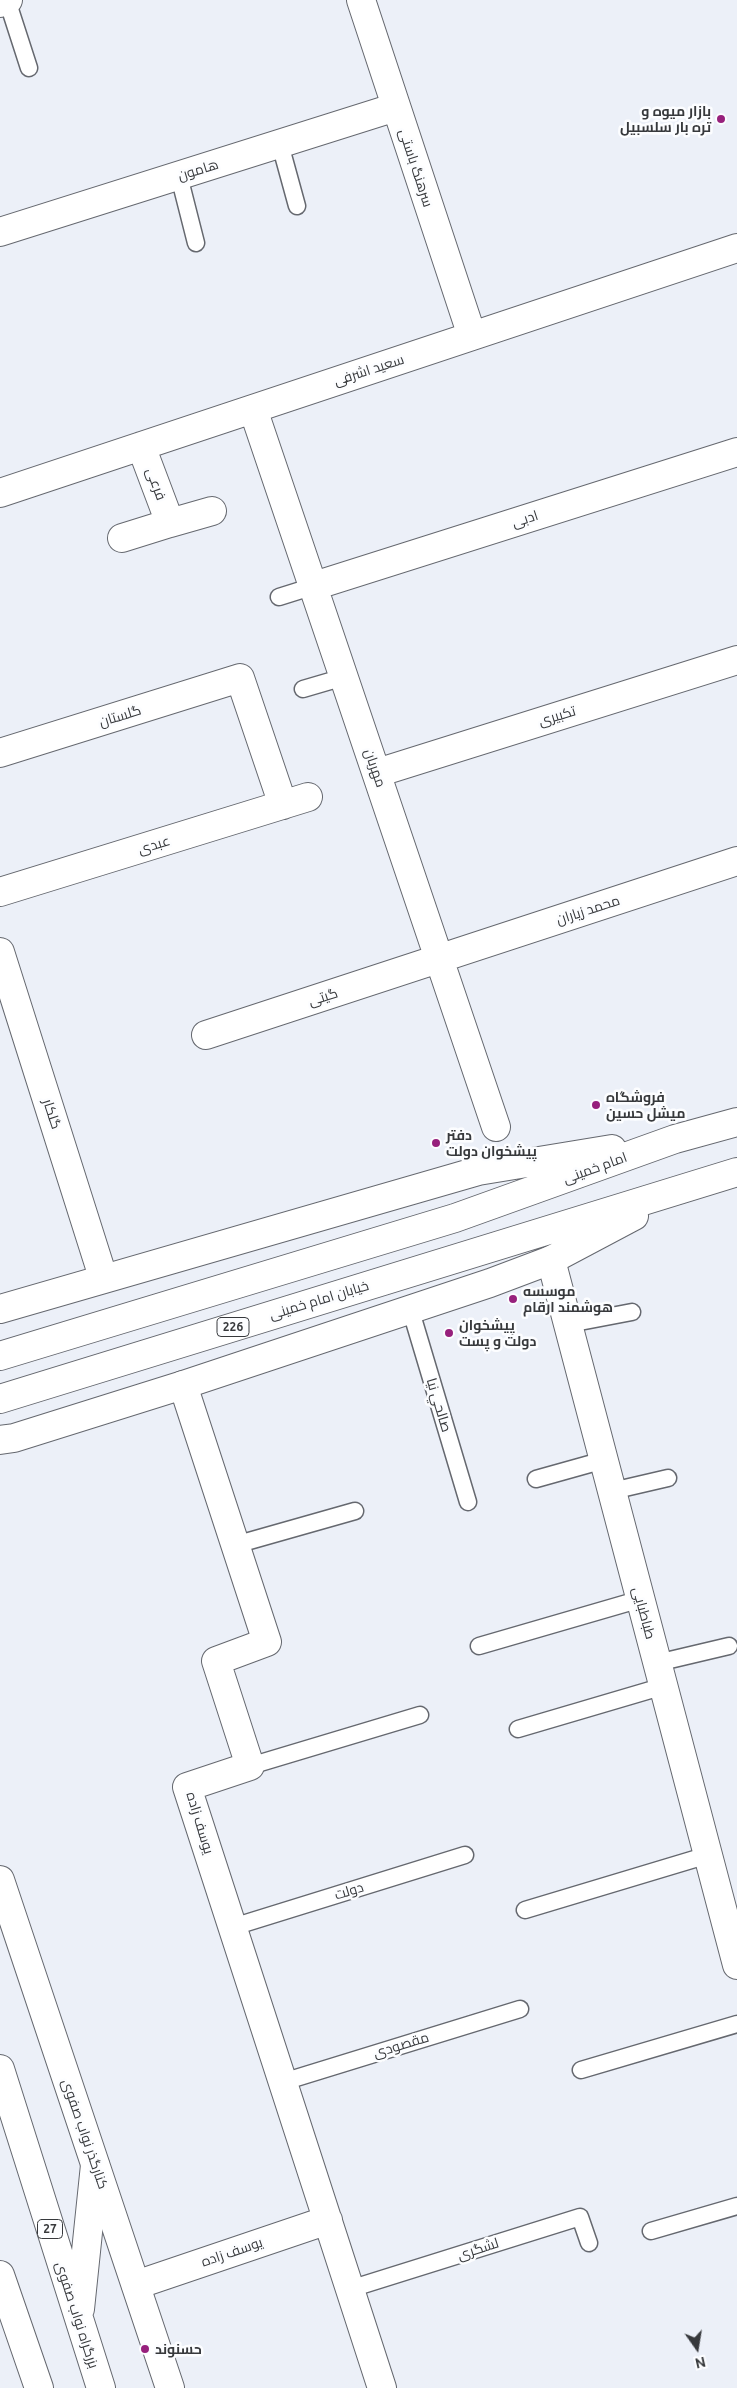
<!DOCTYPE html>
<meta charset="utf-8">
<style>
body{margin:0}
#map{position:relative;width:737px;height:2388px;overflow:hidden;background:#ecf0f8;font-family:Ubuntu,sans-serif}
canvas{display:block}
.north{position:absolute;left:672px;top:2323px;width:50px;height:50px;-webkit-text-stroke:4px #fcfdff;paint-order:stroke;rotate:167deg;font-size:14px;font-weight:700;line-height:20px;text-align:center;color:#37393c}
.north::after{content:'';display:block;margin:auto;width:18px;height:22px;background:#37393c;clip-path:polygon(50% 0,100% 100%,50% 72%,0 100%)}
</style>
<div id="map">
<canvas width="737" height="2388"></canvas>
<div class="north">N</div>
</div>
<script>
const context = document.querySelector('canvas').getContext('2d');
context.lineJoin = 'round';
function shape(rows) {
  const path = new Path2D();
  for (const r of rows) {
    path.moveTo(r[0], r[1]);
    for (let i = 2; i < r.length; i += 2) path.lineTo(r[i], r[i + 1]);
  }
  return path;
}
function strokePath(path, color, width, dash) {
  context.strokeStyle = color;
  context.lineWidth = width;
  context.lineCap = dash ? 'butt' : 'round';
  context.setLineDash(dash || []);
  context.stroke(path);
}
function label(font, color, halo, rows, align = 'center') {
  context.font = font + ' Ubuntu,Cairo,sans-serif';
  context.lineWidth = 5;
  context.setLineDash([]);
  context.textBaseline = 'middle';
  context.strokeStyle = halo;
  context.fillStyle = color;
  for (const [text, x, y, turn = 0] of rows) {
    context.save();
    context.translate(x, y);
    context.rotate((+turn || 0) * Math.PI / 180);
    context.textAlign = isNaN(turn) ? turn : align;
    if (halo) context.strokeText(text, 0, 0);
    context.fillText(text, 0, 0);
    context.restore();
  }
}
const lane = shape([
 [7,0,29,68],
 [280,144,297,206],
 [179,176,196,243],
 [279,597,314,586],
 [303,689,344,677],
 [410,1308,468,1502],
 [569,1324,632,1312],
 [536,1479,604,1460],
 [612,1491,668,1478],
 [235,1545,355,1511],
 [479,1646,641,1599],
 [657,1663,729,1646],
 [518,1729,664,1686],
 [250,1766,420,1715],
 [525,1910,708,1855],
 [233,1927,465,1855],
 [581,2070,737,2024],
 [283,2082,520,2009],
 [651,2231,737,2206],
 [350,2289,580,2217,589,2243]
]);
const street = shape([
 [361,0,472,336],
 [0,3,8,0],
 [0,232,396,107],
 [253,409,496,1127],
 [0,493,737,248],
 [170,523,212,511],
 [122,538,170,523,141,446],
 [314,586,737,452],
 [0,753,240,678,283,805],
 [377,773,737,660],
 [0,892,308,797],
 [0,952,103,1277],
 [206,1035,737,861],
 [551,1260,737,1965],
 [183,1385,267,1642,216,1661,250,1766,187,1787,382,2388],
 [136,2285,328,2220]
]);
const primary = shape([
 [0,1309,478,1171,612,1149],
 [0,1356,455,1218,675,1139,737,1122],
 [0,1399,737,1172],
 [0,1440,14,1438,183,1385,490,1283,551,1260,634,1216],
 [0,1880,170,2388]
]);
const highway = shape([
 [0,2069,101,2388],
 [0,2275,39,2388],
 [80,2309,95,2165]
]);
const markers = [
 [721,119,5,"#97207c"],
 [596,1105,5,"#97207c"],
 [436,1143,5,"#97207c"],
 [513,1299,5,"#97207c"],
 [449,1333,5,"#97207c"],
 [145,2349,5,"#97207c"]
];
const shields = [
 [233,1327,32],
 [50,2229,25]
];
const shieldNames = [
 ["226",233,1327],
 ["27",50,2229]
];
const poiNames = [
 ["بازار میوه و",711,111,"right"],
 ["تره بار سلسبیل",711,127,"right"],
 ["فروشگاه",606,1097],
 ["میشل حسین",606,1113],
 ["دفتر",446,1135],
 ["پیشخوان دولت",446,1151],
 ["موسسه",523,1291],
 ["هوشمند ارقام",523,1307],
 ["پیشخوان",459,1325],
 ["دولت و پست",459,1341],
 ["حسنوند",155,2349]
];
const streetNames = [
 ["سرهنگ باستی",416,168,72],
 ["هامون",198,170,-17],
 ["سعید اشرفی",369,370,-18],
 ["فرعی",156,484,70],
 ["ادبی",525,519,-18],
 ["گلستان",120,716,-17],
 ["تکبیری",557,716,-17],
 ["مهربان",375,768,71],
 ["عبدی",154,845,-17],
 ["محمد زیاران",588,910,-18],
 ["گیتی",323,997,-18],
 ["گلکار",52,1114,72],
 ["امام خمینی",595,1168,-20],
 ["خیابان امام خمینی",319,1300,-17],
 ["صالحي نیا",439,1405,73],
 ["طباطبایی",644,1613,75],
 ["یوسف زاده",200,1823,73],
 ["دولت",349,1891,-17],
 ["مقصودی",401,2045,-17],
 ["کنارگذر نواب صفوی",85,2134,71],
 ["لشگری",478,2249,-18],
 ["یوسف زاده",232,2252,-19],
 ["بزرگراه نواب صفوی",77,2315,72]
];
strokePath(lane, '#65686f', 19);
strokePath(street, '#65686f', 30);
strokePath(primary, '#65686f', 30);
strokePath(highway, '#65686f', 30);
strokePath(lane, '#fff', 16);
strokePath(street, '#fff', 28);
strokePath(primary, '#fff', 28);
strokePath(highway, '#fff', 28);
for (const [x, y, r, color] of markers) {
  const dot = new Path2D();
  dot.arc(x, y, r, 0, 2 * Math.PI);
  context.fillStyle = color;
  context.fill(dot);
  strokePath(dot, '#fcfdff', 2);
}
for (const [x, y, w] of shields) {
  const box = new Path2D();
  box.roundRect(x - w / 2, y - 9.5, w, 19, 4);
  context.fillStyle = '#fcfdff';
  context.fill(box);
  strokePath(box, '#37393c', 1);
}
label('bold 12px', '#37393c', null, shieldNames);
label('bold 14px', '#37393c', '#fcfdff', poiNames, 'left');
label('14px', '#37393c', '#fcfdff', streetNames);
</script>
